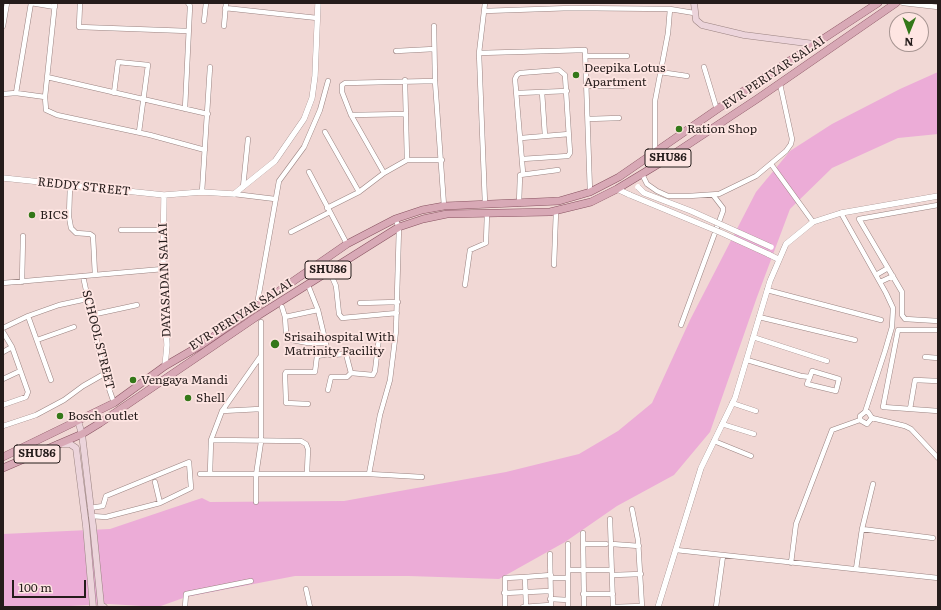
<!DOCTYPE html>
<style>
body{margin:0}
#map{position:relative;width:941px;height:610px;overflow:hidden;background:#f1d8d5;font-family:Literata,serif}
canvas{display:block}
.frame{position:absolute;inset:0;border:4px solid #251c1b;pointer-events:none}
.north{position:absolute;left:889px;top:12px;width:40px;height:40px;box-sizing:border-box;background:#fee5e2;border:1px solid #a79592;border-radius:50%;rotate:181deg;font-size:11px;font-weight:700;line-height:16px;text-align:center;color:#251c1b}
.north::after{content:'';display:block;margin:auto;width:14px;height:18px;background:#347819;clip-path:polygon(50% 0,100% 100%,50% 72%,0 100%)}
.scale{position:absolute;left:12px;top:580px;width:74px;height:18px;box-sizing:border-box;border:2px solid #251c1b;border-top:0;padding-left:5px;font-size:12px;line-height:14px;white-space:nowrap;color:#251c1b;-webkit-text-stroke:3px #fee5e2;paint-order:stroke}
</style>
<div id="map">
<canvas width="941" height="610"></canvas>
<div class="frame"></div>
<div class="north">N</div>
<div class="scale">100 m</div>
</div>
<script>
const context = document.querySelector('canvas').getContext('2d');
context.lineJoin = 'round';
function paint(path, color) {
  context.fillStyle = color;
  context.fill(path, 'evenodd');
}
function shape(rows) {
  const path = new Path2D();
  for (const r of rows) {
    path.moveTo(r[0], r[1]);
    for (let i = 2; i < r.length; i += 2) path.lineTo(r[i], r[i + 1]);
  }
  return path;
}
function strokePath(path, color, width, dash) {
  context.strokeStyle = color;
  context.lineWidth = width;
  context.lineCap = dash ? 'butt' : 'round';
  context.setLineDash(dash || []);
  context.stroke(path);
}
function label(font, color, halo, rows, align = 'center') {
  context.font = font + ' Literata,serif';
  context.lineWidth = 3.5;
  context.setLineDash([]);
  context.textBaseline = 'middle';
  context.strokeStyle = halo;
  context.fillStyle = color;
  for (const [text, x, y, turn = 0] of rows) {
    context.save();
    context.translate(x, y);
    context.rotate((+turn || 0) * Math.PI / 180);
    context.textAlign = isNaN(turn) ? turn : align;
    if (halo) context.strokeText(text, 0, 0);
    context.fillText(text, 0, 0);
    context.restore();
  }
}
const water = shape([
 [938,72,938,134,898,138,832,168,790,209,757,297,710,432,674,475,617,506,565,542,499,579,409,576,295,576,186,597,158,607,109,604,51,607,3,606,3,534,110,529,202,498,210,502,344,501,506,472,579,454,618,431,652,403,690,320,756,192,790,151,832,124,900,89]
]);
const minor = shape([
 [55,3,45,97,46,110,57,115,150,135,205,150],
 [80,3,79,27,188,31],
 [903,3,938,7],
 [225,8,317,18],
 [484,11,571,8,670,9,694,13],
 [204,21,206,3],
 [3,26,7,3],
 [224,26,226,3],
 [434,26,435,81,444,206],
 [396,51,434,49],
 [479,53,585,50,590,192],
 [586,56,627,56],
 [704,67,717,110],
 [660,72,687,76],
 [47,77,208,114],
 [405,80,407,160],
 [587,86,623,86],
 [542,92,545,136],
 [16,93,31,3,55,7],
 [114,93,118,62,148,65,139,132],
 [517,93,567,91],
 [3,94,16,93,45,97],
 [185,109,190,6,188,3],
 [351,115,406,114],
 [588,119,619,118],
 [325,132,359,192],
 [521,138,569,134],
 [522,159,568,156,570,153,565,75,559,70,520,73,517,75,515,79,523,173],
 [660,163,655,154,655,101,668,33,670,9],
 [771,164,813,222],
 [309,172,347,244],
 [384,173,351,115,342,92,342,85,345,83,435,81],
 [642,174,647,184,657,191,668,196,689,196,719,194,756,176,786,151,791,144,792,139,780,84],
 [70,185,69,217,71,228,76,233,90,234,93,236,95,275],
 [243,187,248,139],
 [202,192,210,67],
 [234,194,275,199],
 [485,204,479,53,485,3],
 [519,204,520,175,558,170],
 [938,205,859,219,902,292,902,315,905,319,938,321],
 [327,208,359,192,384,173,407,160,442,160],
 [841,213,886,293,893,308,892,327,885,351,865,412,860,416,860,420,867,424,872,418,868,412,865,412],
 [121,230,163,230],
 [291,232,330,212],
 [554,265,556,211],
 [329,270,336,286,339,314,342,318,397,313],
 [876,275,888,268],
 [83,276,104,374,114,403],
 [22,282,23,236],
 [880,282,893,276],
 [3,283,163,269],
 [308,285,318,310,328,352,330,355,346,354,351,373,373,375,375,371,379,338,382,336,395,336],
 [465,285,470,250,486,243,487,213],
 [767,290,881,320],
 [258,299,279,181,304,147,320,110,328,81],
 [360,303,398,302],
 [282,307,285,317,286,333,292,340,308,343,326,343],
 [91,315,137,305],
 [28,316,51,380],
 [285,317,318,310],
 [759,317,855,340],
 [681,325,723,211,723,208,713,195],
 [3,328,28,316,59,305,87,299],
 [938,330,898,330,883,407,938,411],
 [3,332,12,347,28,392,26,397,3,405],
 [753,337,827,361],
 [37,340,74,327],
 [3,352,12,347],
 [925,357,938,358],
 [747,360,801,376,810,377,812,371,839,379,836,391,807,384,810,377],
 [3,379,20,371],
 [328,390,331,377,347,377,351,373],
 [732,403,756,411],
 [308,404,286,403,285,374,286,372,315,372,317,356,329,354],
 [910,409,915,380,938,381],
 [222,411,260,409],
 [872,418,905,426,911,429,938,458],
 [722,424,754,434],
 [3,426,36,415,64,400,83,386,104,374],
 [211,440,301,441,306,444,308,449,307,473],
 [714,441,751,456],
 [200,474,369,474,422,477],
 [210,474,211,440,222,411,260,357],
 [369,474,380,415,390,380,396,331,399,227,395,219],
 [155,482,160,503],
 [256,502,256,475,261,442,261,322],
 [90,508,103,506,106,496,189,462,191,488,160,503,106,517,91,516],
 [632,509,638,540,642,607],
 [610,519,613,607],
 [862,529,933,538],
 [583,533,584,607],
 [568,544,568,607],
 [583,544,606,544],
 [612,544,639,546],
 [676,550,938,578],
 [550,554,551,607],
 [791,563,796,524,832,430,860,420],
 [856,569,862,529,873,484],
 [568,570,612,570],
 [613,575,641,574],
 [525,577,551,575],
 [551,578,568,578],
 [306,589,310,607],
 [504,593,550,591],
 [583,594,613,594],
 [550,599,568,600],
 [185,607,186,594,251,581],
 [505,607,505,578,525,577,526,607],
 [523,607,550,605],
 [613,607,642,606],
 [716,607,723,556]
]);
const tertiary = shape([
 [3,178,164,195,202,192,234,194,275,161,304,119,312,98,315,76,318,3],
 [617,189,630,195],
 [164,195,163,269,167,345,165,366],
 [768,254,778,259],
 [658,607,701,468,735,398,770,281,786,244,813,222,841,213,938,196]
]);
const secondary = shape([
 [694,3,696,20,702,25,744,35,814,44],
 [78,421,82,434,93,526,101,605,104,607],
 [58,444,70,444,76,448,86,526,93,607]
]);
const primary = shape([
 [3,457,114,403,165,366,201,345,347,244,395,219,422,210,444,206,559,201,590,192,619,177,748,88,878,3],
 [3,468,82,434,100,423,259,315,399,227,423,219,447,214,550,212,591,202,617,189,660,163,757,99,896,3]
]);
const tertiaryBridge = shape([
 [638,187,644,193,691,211,771,247],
 [630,195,722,233,768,254]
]);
const markers = [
 [576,75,4,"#347819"],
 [679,129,4,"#347819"],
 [32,215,4,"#347819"],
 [275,344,5,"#347819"],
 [133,380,4,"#347819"],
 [188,398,4,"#347819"],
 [60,416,4,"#347819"]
];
const shields = [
 [668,158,46],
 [328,270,46],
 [37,454,46]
];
const shieldNames = [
 ["SHU86",668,158],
 ["SHU86",328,270],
 ["SHU86",37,454]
];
const poiNames = [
 ["Deepika Lotus",584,68],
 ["Apartment",584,82],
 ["Ration Shop",687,129],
 ["BICS",40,215],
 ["Srisaihospital With",284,337],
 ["Matrinity Facility",284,351],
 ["Vengaya Mandi",141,380],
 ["Shell",196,398],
 ["Bosch outlet",68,416]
];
const streetNames = [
 ["EVR PERIYAR SALAI",774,73,-34],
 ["REDDY STREET",84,187,6],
 ["DAYASADAN SALAI",165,280,-92],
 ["EVR PERIYAR SALAI",241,315,-33],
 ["SCHOOL STREET",98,340,76]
];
paint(water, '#ecacd7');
strokePath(minor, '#9a8381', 5.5);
strokePath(tertiary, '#9a8381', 6);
strokePath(secondary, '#9a8381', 7);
strokePath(primary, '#885361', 8);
strokePath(minor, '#fff', 4.5);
strokePath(tertiary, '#fff', 5.5);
strokePath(secondary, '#ecd4db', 6);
strokePath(primary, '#d8a9b6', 7);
strokePath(tertiaryBridge, '#9a8381', 6, []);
strokePath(tertiaryBridge, '#fff', 5.5);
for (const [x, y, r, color] of markers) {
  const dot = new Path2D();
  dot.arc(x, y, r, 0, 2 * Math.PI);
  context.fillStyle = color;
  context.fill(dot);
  strokePath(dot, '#fee5e2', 1.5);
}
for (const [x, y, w] of shields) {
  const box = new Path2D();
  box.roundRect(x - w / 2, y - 9, w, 18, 3);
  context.fillStyle = '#fee5e2';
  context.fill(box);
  strokePath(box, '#251c1b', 1);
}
label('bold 11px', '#251c1b', null, shieldNames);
label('12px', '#251c1b', '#fee5e2', poiNames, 'left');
label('12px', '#251c1b', '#fee5e2', streetNames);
</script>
